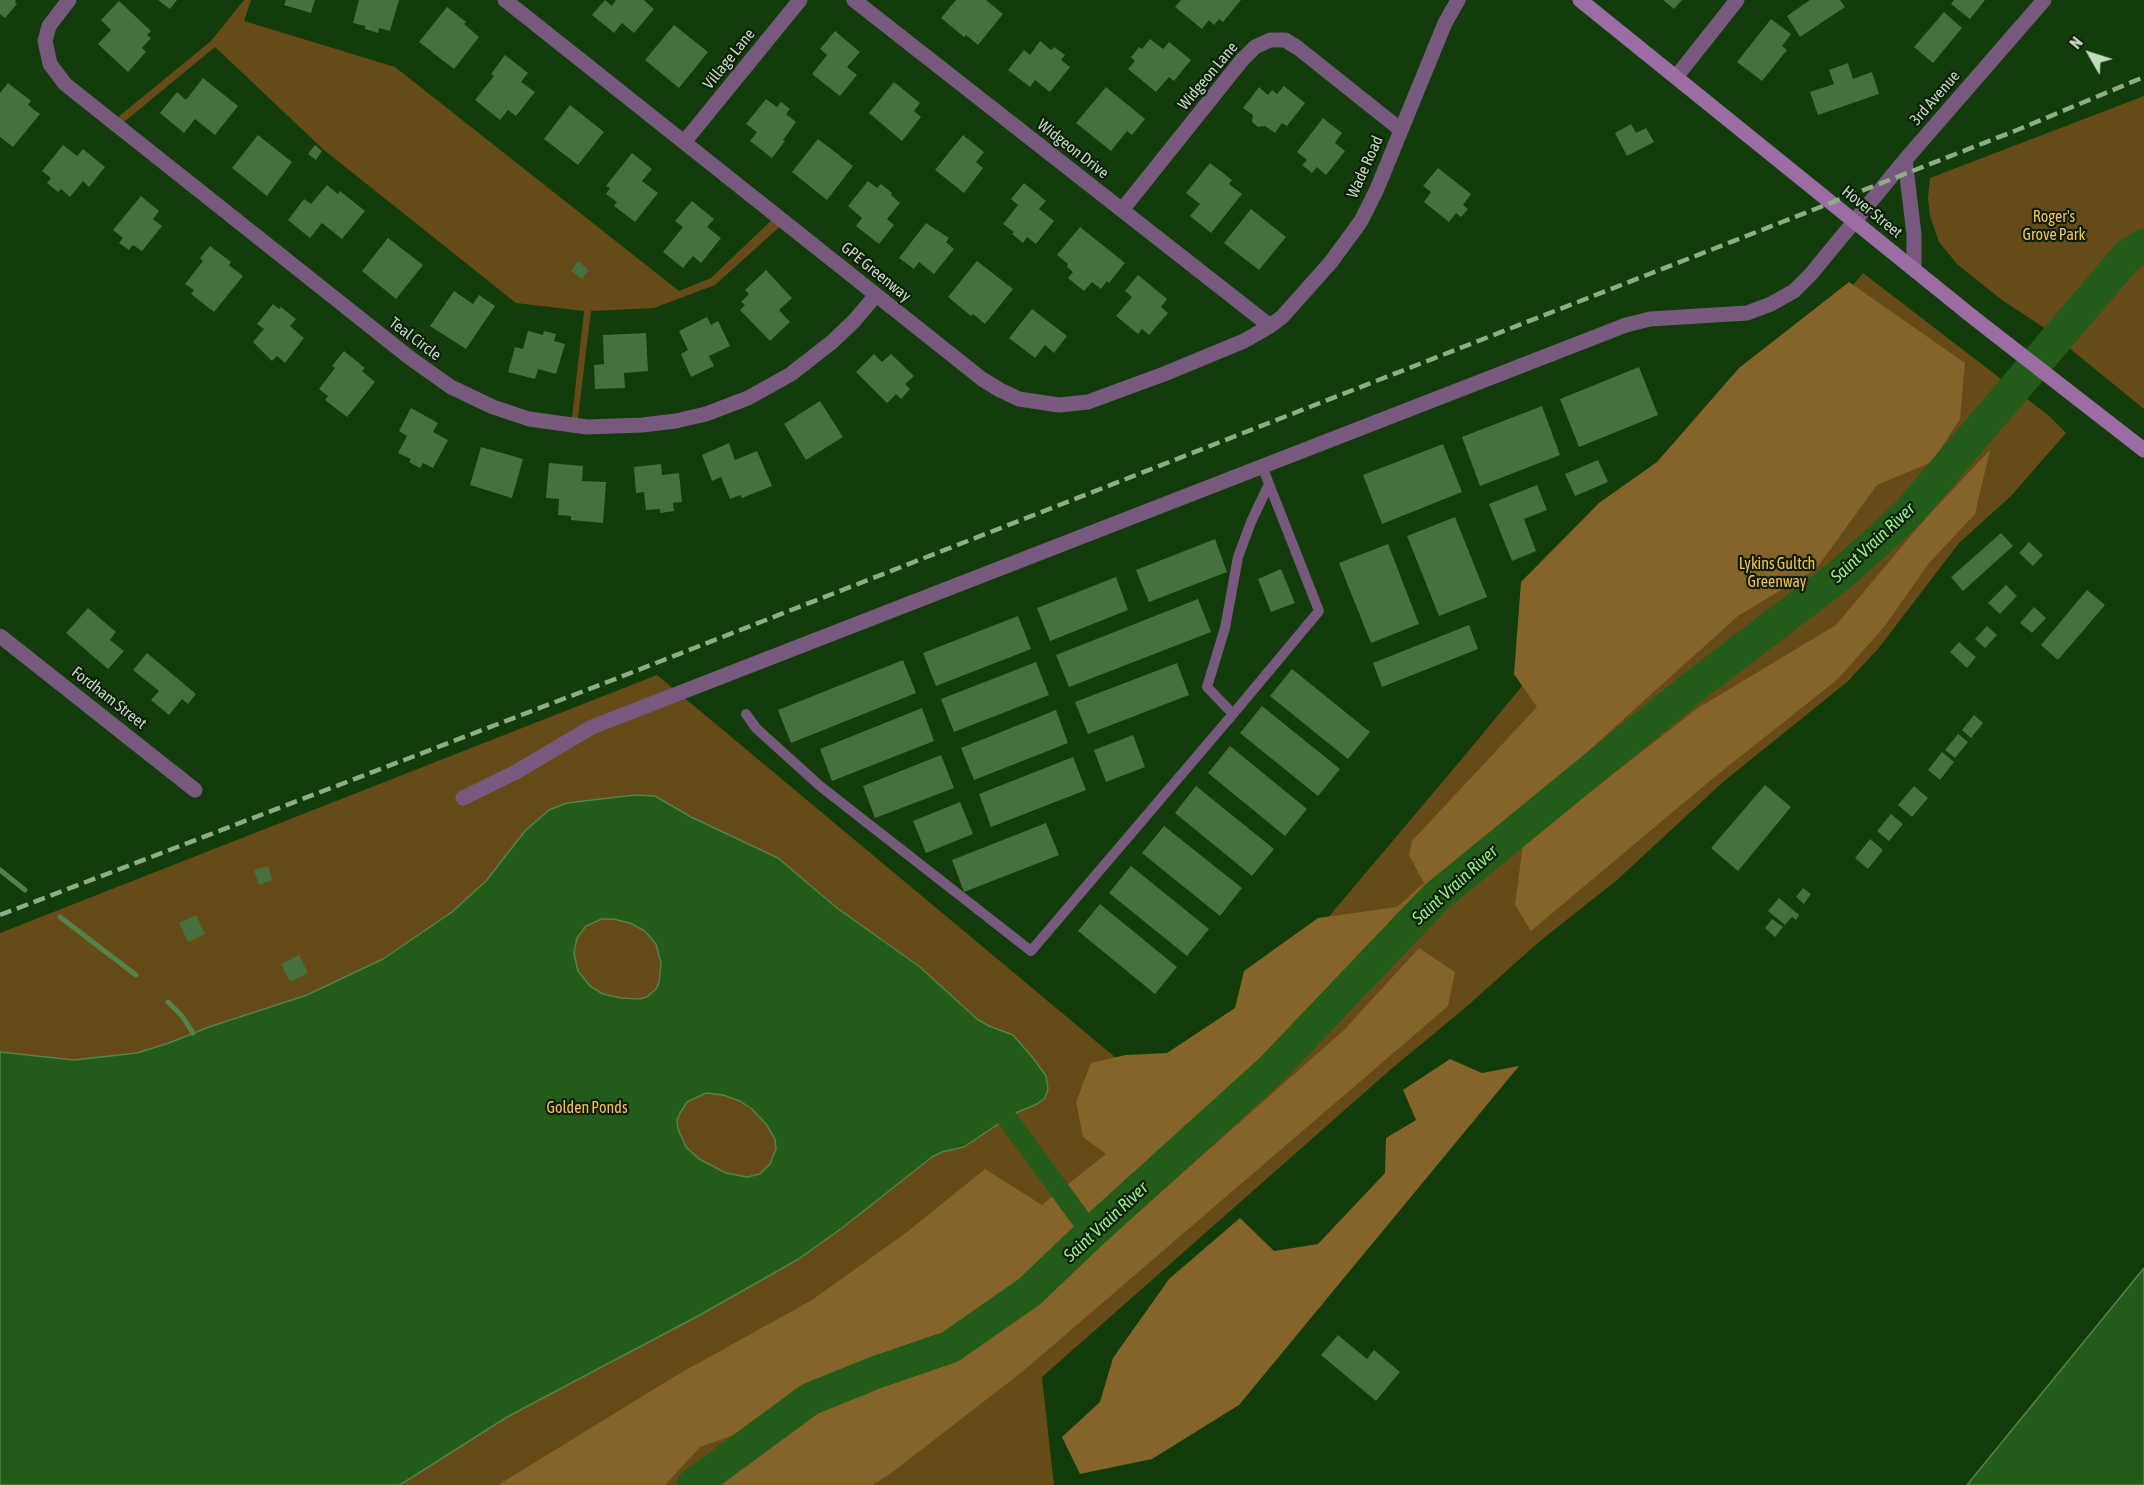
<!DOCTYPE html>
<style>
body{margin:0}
#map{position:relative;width:2144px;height:1485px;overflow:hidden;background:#123c09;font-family:"Asap Condensed",sans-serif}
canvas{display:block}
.north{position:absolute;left:2060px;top:24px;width:60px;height:60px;-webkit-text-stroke:4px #0d1f0a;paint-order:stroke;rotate:309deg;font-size:16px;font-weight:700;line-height:24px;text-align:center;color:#c2dabe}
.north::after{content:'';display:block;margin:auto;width:21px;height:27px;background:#c2dabe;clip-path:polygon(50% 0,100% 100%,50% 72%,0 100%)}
</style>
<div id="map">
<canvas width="2144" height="1485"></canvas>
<div class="north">N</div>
</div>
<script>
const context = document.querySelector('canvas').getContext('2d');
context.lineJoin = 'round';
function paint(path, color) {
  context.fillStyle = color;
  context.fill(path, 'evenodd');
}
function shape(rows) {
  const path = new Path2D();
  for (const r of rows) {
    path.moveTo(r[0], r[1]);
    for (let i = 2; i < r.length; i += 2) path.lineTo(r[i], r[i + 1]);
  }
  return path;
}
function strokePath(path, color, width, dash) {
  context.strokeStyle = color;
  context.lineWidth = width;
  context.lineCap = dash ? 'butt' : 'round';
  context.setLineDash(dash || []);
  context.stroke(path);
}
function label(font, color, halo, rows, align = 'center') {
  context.font = font + ' "Asap Condensed",sans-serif';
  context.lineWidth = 4.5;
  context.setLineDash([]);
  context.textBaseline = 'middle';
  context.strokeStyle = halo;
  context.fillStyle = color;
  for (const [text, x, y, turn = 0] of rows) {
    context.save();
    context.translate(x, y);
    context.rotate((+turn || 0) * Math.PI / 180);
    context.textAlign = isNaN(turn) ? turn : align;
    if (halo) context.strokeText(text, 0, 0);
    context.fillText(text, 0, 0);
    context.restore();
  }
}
const green = shape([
 [244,0,251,0,244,21,395,67,679,291,711,278,777,215,785,222,715,285,654,308,591,311,577,426,571,426,584,311,516,303,324,150,215,47,118,127,112,122,211,41],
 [2144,96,2144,409,2046,329,2002,300,1958,265,1939,242,1930,216,1928,198,1930,178],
 [1863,273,2048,415,2066,433,2011,496,1959,543,1878,649,1847,682,1723,782,1617,880,1540,941,1466,1007,1390,1070,1042,1377,1054,1485,0,1485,0,933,657,675,1170,1103,1180,1093,1466,754]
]);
const forest = shape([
 [1849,282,1965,363,1960,419,1932,462,1877,485,1816,569,1738,616,1638,706,1427,898,1240,1086,1025,1282,952,1334,884,1354,795,1389,754,1428,700,1447,665,1485,498,1485,677,1375,812,1300,907,1232,985,1169,1042,1205,1106,1154,1083,1137,1076,1102,1091,1063,1126,1055,1167,1053,1235,1008,1244,971,1318,918,1397,907,1424,883,1409,855,1412,841,1537,707,1514,674,1521,582,1599,503,1657,462,1739,368],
 [1990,450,1975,514,1929,563,1884,627,1838,679,1712,779,1531,931,1515,905,1523,844,1698,708,1836,625,1925,519],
 [1419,948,1455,972,1448,1006,1022,1372,890,1474,872,1485,708,1485,813,1411,952,1360,1038,1301,1344,1030],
 [1450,1059,1482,1073,1519,1066,1239,1405,1152,1459,1080,1474,1062,1437,1100,1402,1113,1358,1169,1279,1240,1218,1274,1251,1318,1244,1385,1173,1386,1138,1416,1120,1403,1090]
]);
const water = shape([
 [635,795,655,796,691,817,778,858,837,908,920,967,977,1019,989,1026,1013,1035,1033,1058,1046,1076,1048,1089,1045,1098,1037,1104,1013,1114,964,1147,942,1152,932,1157,842,1228,797,1260,698,1316,507,1417,400,1485,0,1485,0,1052,74,1060,137,1053,169,1043,209,1027,307,995,383,959,452,912,486,881,525,831,549,810,567,803,635,795],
 [602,919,613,919,630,923,645,931,656,944,661,963,659,983,656,989,647,997,640,999,621,998,603,994,590,986,578,971,574,953,577,938,586,926,602,919],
 [706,1093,723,1095,740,1101,752,1109,766,1124,775,1139,776,1149,770,1164,760,1174,747,1177,726,1173,699,1159,686,1147,678,1129,677,1120,680,1113,687,1102,706,1093],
 [2144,1268,2144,1485,1967,1485,2144,1268]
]);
const stream = shape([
 [0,870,25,890],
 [60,917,136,975],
 [168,1002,182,1016,193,1033]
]);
const canal = shape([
 [1007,1118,1091,1233]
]);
const river = shape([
 [693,1485,810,1399,877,1372,950,1347,1029,1292,1091,1233,1272,1069,1436,897,1688,691,1840,575,1879,540,1910,511,2128,255,2144,245]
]);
const building = shape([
 [0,0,16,0,15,2,17,4,5,18,0,14],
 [158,0,177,0,170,9],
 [286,0,315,0,311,13,284,5],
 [359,0,399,0,390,31,379,28,378,33,365,29,365,26,353,23],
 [605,0,612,6,616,0,644,0,654,9,634,33,622,23,614,33,592,15],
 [956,0,986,0,1003,14,978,45,966,35,964,37,941,18],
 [1181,0,1241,0,1223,22,1219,19,1214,25,1209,20,1202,29,1175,7],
 [1663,0,1682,0,1674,9],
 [1810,0,1840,0,1845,7,1800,37,1787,16],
 [1954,0,1985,0,1970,19,1951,4],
 [119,1,151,31,147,35,151,38,142,48,146,52,128,72,98,44,111,30,101,20],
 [447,7,466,22,464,24,479,37,454,69,419,42],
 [1944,12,1962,28,1933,63,1914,47],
 [1771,19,1791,34,1782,46,1787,50,1762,81,1737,62],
 [674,25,708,52,679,88,645,60],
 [835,31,860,52,847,67,857,75,840,96,812,74,827,55,820,49],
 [1150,39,1163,49,1169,42,1191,60,1174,81,1169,77,1156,92,1128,69,1135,61,1131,57,1139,47,1142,49],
 [1040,41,1051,50,1054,47,1065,55,1061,60,1070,67,1050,92,1035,80,1030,87,1008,70,1024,50,1030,55],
 [505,55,528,73,521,82,535,92,516,116,508,110,500,120,475,100,494,76,491,74],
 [1848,63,1853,79,1872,72,1879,94,1818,115,1810,92,1834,84,1829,70],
 [203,78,238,106,215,135,195,119,184,133,160,113,177,92,186,100],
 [894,82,920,103,914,111,921,117,902,141,869,113],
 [8,83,31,101,28,105,40,114,13,147,0,137,0,93],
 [1284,86,1305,103,1287,126,1282,123,1275,133,1265,126,1258,127,1252,122,1253,115,1243,108,1259,87,1268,95,1272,90,1277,94],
 [1106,87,1145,119,1132,135,1127,131,1111,151,1076,123],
 [766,99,777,107,781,102,790,109,786,114,796,122,783,140,785,141,772,158,750,141,757,132,746,124],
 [570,105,604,132,578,165,544,139],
 [1323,118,1342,133,1335,143,1345,151,1326,175,1317,167,1312,173,1302,165,1307,160,1297,152],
 [1631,124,1636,133,1646,128,1654,142,1627,156,1615,133],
 [258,135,292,162,267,196,232,168],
 [963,135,984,152,976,162,983,168,964,193,935,170],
 [818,139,853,166,827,200,792,172],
 [63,145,77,156,83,149,105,167,89,187,83,181,70,197,61,189,58,192,47,183,51,178,42,171],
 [315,145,322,151,316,160,308,154],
 [632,153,652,169,642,181,658,193,635,222,614,206,617,202,606,194,610,188,606,186],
 [1210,163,1232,180,1229,184,1242,194,1211,233,1190,216,1200,204,1186,193],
 [1438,168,1471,194,1463,205,1468,209,1461,217,1456,213,1449,222,1424,202,1431,192,1423,186],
 [868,181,877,188,881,184,892,193,891,195,900,203,887,219,894,225,879,244,856,226,862,218,848,206],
 [1024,183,1046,201,1039,209,1054,221,1036,244,1027,237,1023,243,1012,234,1014,232,1003,224,1018,205,1011,199],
 [327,185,338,194,340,191,365,211,342,239,322,223,310,238,288,220,304,199,311,204],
 [141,196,159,211,153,219,162,226,142,251,133,245,129,250,119,243,123,238,113,230],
 [692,201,714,219,707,227,721,238,701,263,693,256,683,268,663,252,683,227,675,221],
 [1251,209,1286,237,1259,270,1224,243],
 [926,223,949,238,946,242,954,249,934,274,919,262,914,269,899,258],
 [1080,227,1125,263,1109,283,1107,281,1101,289,1092,282,1084,291,1068,278,1073,272,1067,267,1068,264,1057,255],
 [388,238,423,265,396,299,362,271],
 [210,246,231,262,229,265,243,276,214,312,191,294,194,290,185,284,203,261,200,258],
 [578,261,589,270,582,279,571,271],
 [977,261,1013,289,985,324,973,314,971,316,948,297],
 [766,270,792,298,779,310,790,322,770,341,740,310,745,305,741,302,749,294,745,290],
 [1138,275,1167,299,1161,307,1168,313,1149,335,1142,329,1138,334,1116,316,1132,297,1125,291],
 [454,291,473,304,479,295,495,306,466,349,430,326],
 [273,304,279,309,281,307,296,319,290,326,304,338,285,363,277,356,272,361,253,342,264,329,257,324],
 [1032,309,1067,336,1054,353,1045,345,1035,358,1009,338],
 [707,317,711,325,718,321,730,346,709,356,714,366,691,377,681,354,688,350,679,331],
 [528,331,543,335,544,331,556,334,554,341,565,344,556,374,538,369,535,379,508,372,515,347,523,349],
 [646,333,648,371,624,373,625,388,595,389,594,365,604,364,603,335],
 [344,351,365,368,362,371,375,382,347,417,325,400,328,396,319,389,335,368,332,366],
 [874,354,882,362,891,354,914,376,905,384,910,389,901,399,896,394,887,403,856,372],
 [1639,367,1658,415,1579,447,1560,399],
 [820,401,843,437,806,460,784,424],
 [1542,406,1560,455,1480,486,1462,437],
 [411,408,438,423,433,432,448,440,433,468,423,463,420,468,409,462,411,459,398,453,407,436,399,431],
 [729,443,735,460,757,451,772,486,742,498,740,495,730,499,721,477,712,481,702,455],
 [1443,444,1462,492,1382,524,1363,475],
 [481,447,523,459,512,498,470,485],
 [1598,460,1608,482,1575,496,1565,474],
 [549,463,583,466,582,481,606,482,603,523,571,520,571,516,558,515,559,499,546,498],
 [661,464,662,475,679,473,682,502,673,503,674,511,660,513,660,509,646,510,644,492,636,493,634,467],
 [1537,485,1547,510,1524,519,1536,551,1512,561,1489,504],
 [1455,517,1487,597,1439,616,1407,536],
 [2001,533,2013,546,1963,591,1951,577],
 [1215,539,1227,572,1149,602,1136,570],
 [2029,542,2043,555,2033,566,2019,553],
 [1388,544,1419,624,1371,643,1339,563],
 [1281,569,1295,603,1271,612,1258,579],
 [1116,577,1128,610,1050,641,1037,608],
 [2006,585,2017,596,2000,614,1988,603],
 [2087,590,2105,605,2058,660,2041,645],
 [1198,599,1211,632,1069,687,1056,655],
 [2034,607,2046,618,2032,633,2020,623],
 [88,608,116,632,110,640,124,651,108,669,66,633],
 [1018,616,1031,649,936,686,923,653],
 [1469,625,1478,649,1382,687,1373,663],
 [1987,626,1997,635,1985,648,1975,639],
 [1959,642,1976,657,1967,668,1950,652],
 [147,653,196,694,188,704,182,699,169,715,151,700,159,691,133,670],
 [903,660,916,693,791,743,778,710],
 [1036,662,1049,695,954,732,941,699],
 [1177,663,1189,695,1088,734,1075,702],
 [1292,669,1370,732,1348,759,1270,696],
 [1262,706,1340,769,1318,796,1240,733],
 [922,708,934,741,832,781,820,749],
 [1056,710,1068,743,974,780,961,748],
 [1974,715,1983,723,1971,738,1962,730],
 [1958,734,1968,742,1955,758,1945,750],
 [1133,735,1145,767,1106,782,1094,750],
 [1230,746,1307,809,1285,836,1208,773],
 [1942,752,1954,762,1940,780,1928,770],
 [941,755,954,788,875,818,863,786],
 [1073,757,1086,790,991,827,979,794],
 [1765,785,1791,807,1738,871,1711,848],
 [1196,786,1274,849,1252,876,1175,813],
 [1914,786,1928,798,1912,817,1898,805],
 [960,802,973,834,926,853,913,821],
 [1891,814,1903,824,1889,841,1877,831],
 [1046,823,1059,855,964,892,952,860],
 [1164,826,1242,888,1220,916,1142,853],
 [1870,839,1883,850,1868,869,1855,858],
 [268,866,272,880,259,885,254,870],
 [1131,866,1209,929,1187,956,1109,893],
 [1803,888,1811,894,1804,904,1796,897],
 [1779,898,1799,915,1796,920,1792,917,1785,925,1768,911],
 [1100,904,1177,967,1155,994,1078,931],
 [196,915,205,934,188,942,179,923],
 [1772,919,1783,927,1775,937,1765,928],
 [299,955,308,973,290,982,281,964],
 [1338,1335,1367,1359,1374,1350,1400,1372,1376,1401,1321,1355]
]);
const service = shape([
 [1262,466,1269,484,1319,611,1233,714,1207,687,1225,628,1238,557,1251,522,1269,484],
 [746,714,756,728,820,786,1031,951,1233,714]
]);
const minor = shape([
 [69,0,49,26,45,41,50,64,65,84,410,358,451,387,493,407,529,419,587,427,642,425,676,421,706,414,748,398,791,374,832,342,854,321,876,295],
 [505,0,982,379,1000,390,1019,399,1059,405,1088,402,1164,374,1244,341,1270,326,1282,317,1331,262,1361,221,1377,189,1445,23,1458,0],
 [854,0,1270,326],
 [1676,77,1737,0],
 [685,141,800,0],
 [1122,210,1242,60,1255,47,1270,40,1285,40,1298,48,1401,130],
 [0,636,195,790]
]);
const tertiary = shape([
 [1905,160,1914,234,1914,269],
 [463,798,516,772,592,727,1626,325,1650,319,1747,313,1771,304,1794,291,1811,274,1905,160,2044,0]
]);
const secondary = shape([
 [1580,0,1974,318,2144,450]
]);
const rail = shape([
 [0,915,610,681,2017,130,2144,77]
]);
const streetNames = [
 ["Village Lane",729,59,-51],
 ["Widgeon Lane",1208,76,-50],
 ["3rd Avenue",1935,98,-49],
 ["Widgeon Drive",1073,149,38],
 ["Wade Road",1365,167,-66],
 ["Hover Street",1872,212,39],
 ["GPE Greenway",876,272,39],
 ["Teal Circle",415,339,37],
 ["Fordham Street",109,698,38]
];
const parkNames = [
 ["Roger's",2054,217],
 ["Grove Park",2054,235],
 ["Lykins Gultch",1777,564],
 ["Greenway",1777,582],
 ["Golden Ponds",587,1108]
];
const waterNames = [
 ["Saint Vrain River",1873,543,-43],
 ["Saint Vrain River",1455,885,-42],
 ["Saint Vrain River",1106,1222,-43]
];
paint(green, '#664b18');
paint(forest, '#846428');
paint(water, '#235c18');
strokePath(water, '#53824a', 1.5);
strokePath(stream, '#53824a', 5);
strokePath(canal, '#235c18', 20);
strokePath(river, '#235c18', 33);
paint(building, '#46703d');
strokePath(service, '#76597c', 10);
strokePath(minor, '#76597c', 15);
strokePath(tertiary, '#76597c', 15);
strokePath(secondary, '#9c6da5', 15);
strokePath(rail, '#8fac89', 4.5, [12, 6]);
label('16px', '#c2dabe', '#0d1f0a', streetNames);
label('16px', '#f9c053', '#0d1f0a', parkNames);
label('italic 18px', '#92f180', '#0d1f0a', waterNames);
</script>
